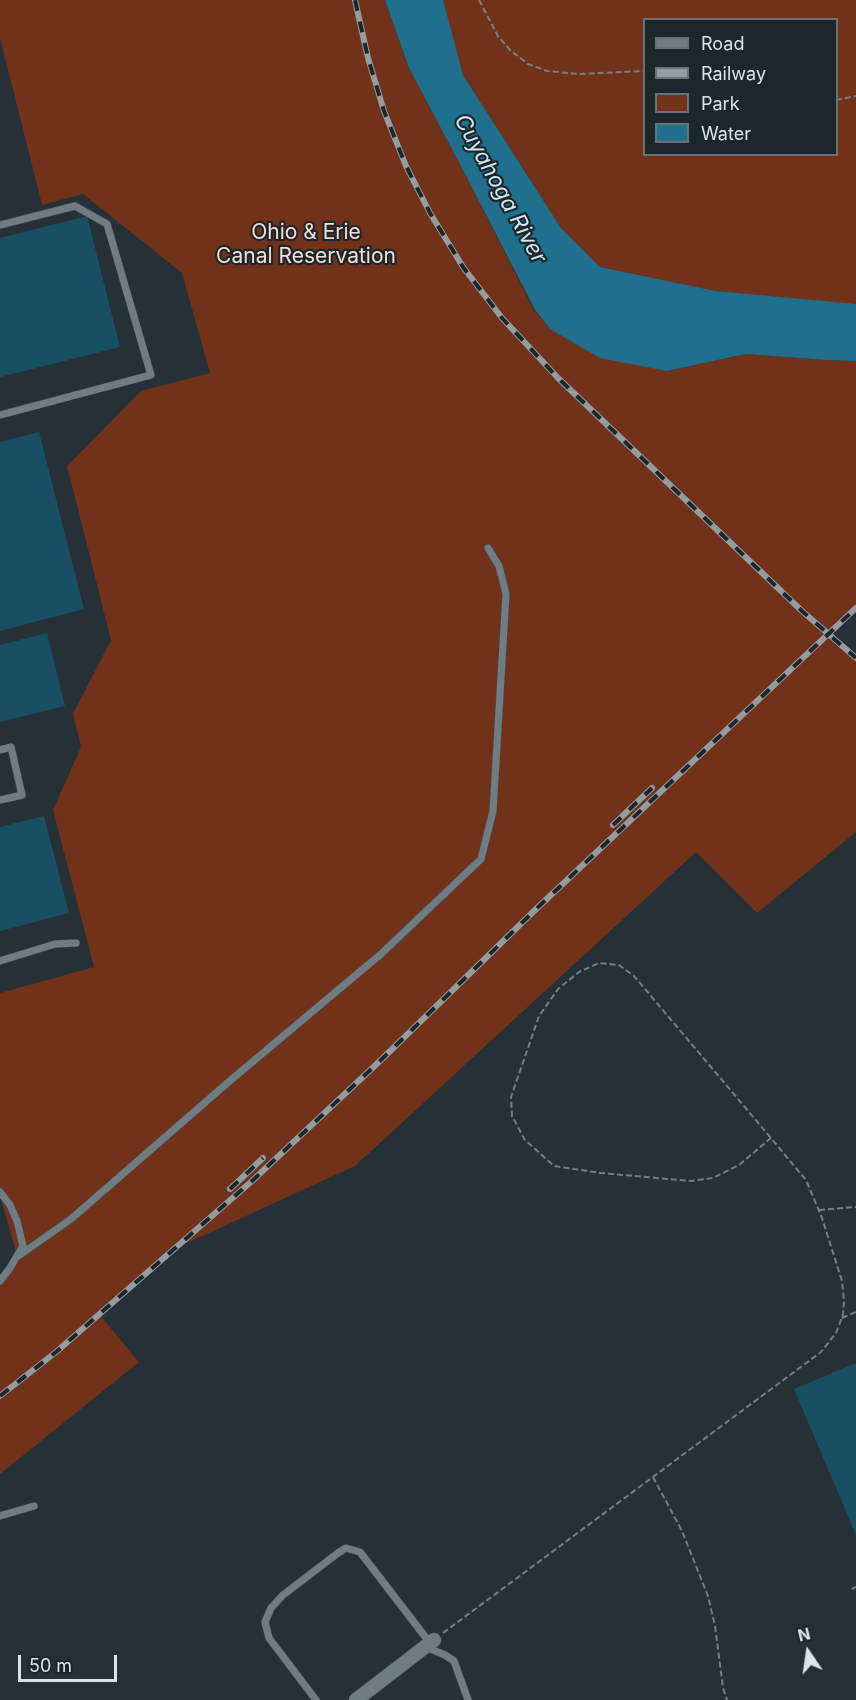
<!DOCTYPE html>
<style>
body{margin:0}
#map{position:relative;width:856px;height:1700px;overflow:hidden;background:#253136;font-family:Inter,sans-serif}
canvas{display:block}
.legend{position:absolute;left:643px;top:18px;width:195px;height:138px;box-sizing:border-box;background:#1c272c;border:2px solid #697377;margin:0;padding:8px 10px;list-style:none;font-size:18px;color:#dde4e8}
.legend li{display:flex;align-items:center;gap:12px;height:30px}
.legend b{width:30px;border:2px solid #697377}
.north{position:absolute;left:778px;top:1622px;width:60px;height:60px;-webkit-text-stroke:4px #1c272c;paint-order:stroke;rotate:347deg;font-size:16px;font-weight:700;line-height:24px;text-align:center;color:#dde4e8}
.north::after{content:'';display:block;margin:auto;width:21px;height:27px;background:#dde4e8;clip-path:polygon(50% 0,100% 100%,50% 72%,0 100%)}
.scale{position:absolute;left:18px;top:1655px;width:99px;height:27px;box-sizing:border-box;border:3px solid #dde4e8;border-top:0;padding-left:8px;font-size:18px;line-height:21px;white-space:nowrap;color:#dde4e8;-webkit-text-stroke:4px #1c272c;paint-order:stroke}
</style>
<div id="map">
<canvas width="856" height="1700"></canvas>
<ul class="legend">
<li><b style="height:8px;background:#6f7c82"></b>Road</li>
<li><b style="height:8px;background:#939ca1"></b>Railway</li>
<li><b style="height:16px;background:#713219"></b>Park</li>
<li><b style="height:16px;background:#206f8c"></b>Water</li>
</ul>
<div class="north">N</div>
<div class="scale">50 m</div>
</div>
<script>
const context = document.querySelector('canvas').getContext('2d');
context.lineJoin = 'round';
function paint(path, color) {
  context.fillStyle = color;
  context.fill(path, 'evenodd');
}
function shape(rows) {
  const path = new Path2D();
  for (const r of rows) {
    path.moveTo(r[0], r[1]);
    for (let i = 2; i < r.length; i += 2) path.lineTo(r[i], r[i + 1]);
  }
  return path;
}
function strokePath(path, color, width, dash) {
  context.strokeStyle = color;
  context.lineWidth = width;
  context.lineCap = dash ? 'butt' : 'round';
  context.setLineDash(dash || []);
  context.stroke(path);
}
function label(font, color, halo, rows, align = 'center') {
  context.font = font + ' Inter,sans-serif';
  context.lineWidth = 4.5;
  context.setLineDash([]);
  context.textBaseline = 'middle';
  context.strokeStyle = halo;
  context.fillStyle = color;
  for (const [text, x, y, turn = 0] of rows) {
    context.save();
    context.translate(x, y);
    context.rotate((+turn || 0) * Math.PI / 180);
    context.textAlign = isNaN(turn) ? turn : align;
    if (halo) context.strokeText(text, 0, 0);
    context.fillText(text, 0, 0);
    context.restore();
  }
}
const green = shape([
 [0,0,385,0,409,68,464,172,534,310,550,329,667,371,745,354,826,360,856,361,856,608,828,634,856,658,856,832,757,913,696,852,355,1166,174,1249,99,1314,139,1362,0,1474,0,1281,17,1256,0,1195,0,993,94,967,53,810,81,747,73,714,111,640,67,466,141,391,210,373,182,273,83,194,42,205,0,38],
 [441,0,856,0,856,305,716,291,600,267,561,228,463,75],
 [644,20,836,20,836,154,644,154]
]);
const water = shape([
 [385,0,443,0,463,75,561,228,600,267,716,291,856,304,856,361,826,360,745,354,667,371,600,358,550,329,535,310,464,172,409,68]
]);
const building = shape([
 [87,216,120,347,0,377,0,238],
 [39,432,84,609,0,631,0,442],
 [47,633,65,706,0,722,0,645],
 [44,816,69,913,0,931,0,827],
 [856,1363,856,1535,794,1389]
]);
const path = shape([
 [479,0,498,36,510,50,528,64,547,71,579,74,644,71],
 [836,100,856,96],
 [819,1210,856,1207],
 [842,1318,856,1312],
 [653,1477,682,1531,708,1596,715,1626,723,1688,727,1700],
 [852,1589,856,1587],
 [443,1633,821,1352,836,1333,843,1315,844,1301,842,1281,822,1218,806,1180,790,1161,771,1138,634,976,619,965,599,963,579,972,558,989,539,1016,511,1097,512,1116,525,1140,554,1166,601,1173,691,1181,713,1178,739,1165,771,1138]
]);
const lane = shape([
 [0,225,75,206,107,224,151,375,0,415],
 [0,750,11,747,22,795,0,800],
 [0,961,55,944,76,943],
 [0,1192,10,1205,17,1221,23,1246,10,1268,0,1281],
 [17,1257,71,1219,232,1079,381,954,481,859,493,811,506,594,499,566,488,548],
 [0,1516,34,1506],
 [426,1647,445,1655,454,1661,468,1700],
 [316,1700,269,1638,265,1622,271,1608,283,1595,338,1553,346,1548,360,1552,430,1643]
]);
const street = shape([
 [356,1700,434,1640]
]);
const rail = shape([
 [355,0,368,58,384,111,406,166,430,213,463,267,502,318,558,378,802,611,856,658],
 [613,825,652,788],
 [230,1189,263,1158],
 [0,1396,56,1352,252,1181,382,1059,534,911,856,608]
]);
const parkNames = [
 ["Ohio & Erie",306,233],
 ["Canal Reservation",306,257]
];
const waterNames = [
 ["Cuyahoga River",500,189,61]
];
paint(green, '#713219');
paint(water, '#206f8c');
paint(building, '#194f63');
strokePath(lane, '#444e52', 8);
strokePath(street, '#444e52', 15);
strokePath(path, '#757f83', 2, [6, 3]);
strokePath(lane, '#6f7c82', 7);
strokePath(street, '#6f7c82', 14);
strokePath(rail, '#939ca1', 6);
strokePath(rail, '#1c272c', 4, [11]);
label('21px', '#f4ddd5', '#1c272c', parkNames);
label('italic 22px', '#d1e7f1', '#1c272c', waterNames);
</script>
